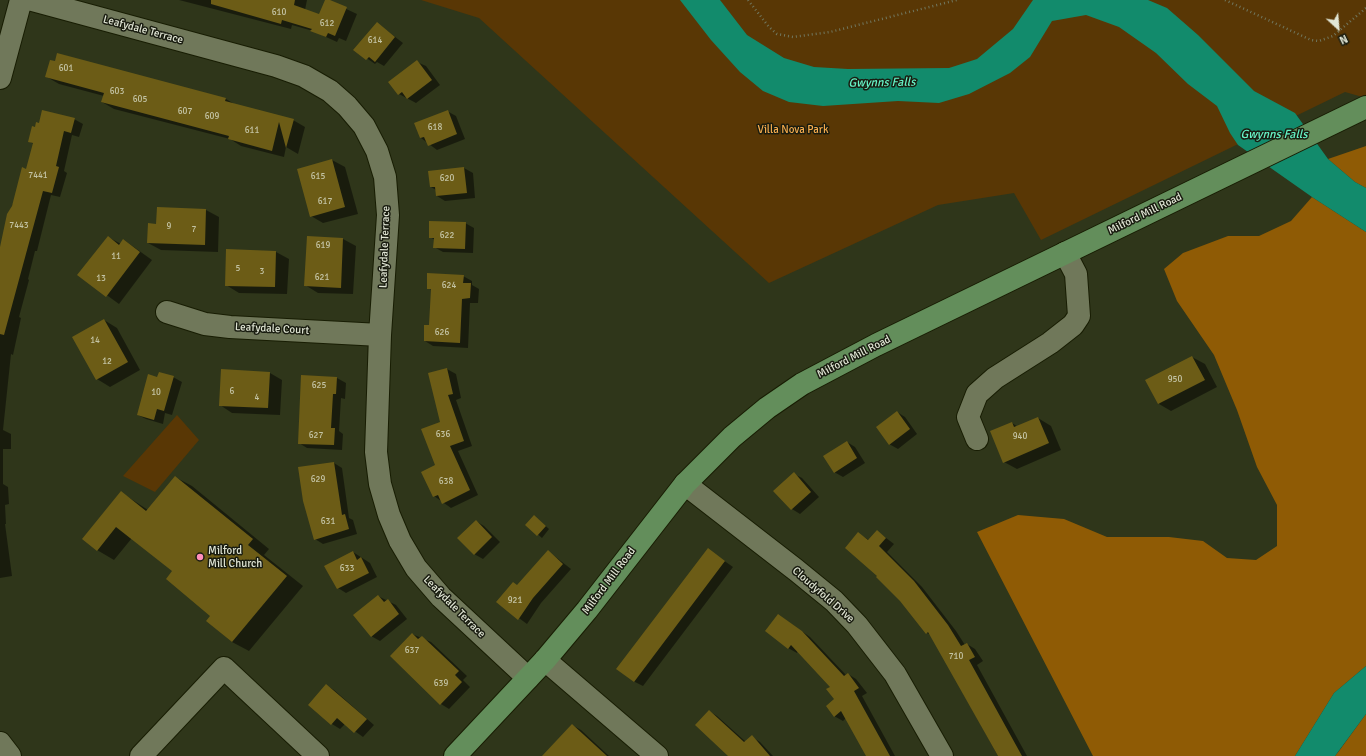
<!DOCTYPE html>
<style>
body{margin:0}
#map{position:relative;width:1366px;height:756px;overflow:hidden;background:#2f361a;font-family:Signika,sans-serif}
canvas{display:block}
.north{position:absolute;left:1318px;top:8px;width:40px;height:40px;-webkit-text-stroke:3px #191c10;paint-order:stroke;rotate:154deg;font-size:11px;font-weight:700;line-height:16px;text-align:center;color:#e1e6d5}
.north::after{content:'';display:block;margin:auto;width:14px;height:18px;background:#e1e6d5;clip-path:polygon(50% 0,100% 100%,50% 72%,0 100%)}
</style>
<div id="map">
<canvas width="1366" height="756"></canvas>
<div class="north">N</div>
</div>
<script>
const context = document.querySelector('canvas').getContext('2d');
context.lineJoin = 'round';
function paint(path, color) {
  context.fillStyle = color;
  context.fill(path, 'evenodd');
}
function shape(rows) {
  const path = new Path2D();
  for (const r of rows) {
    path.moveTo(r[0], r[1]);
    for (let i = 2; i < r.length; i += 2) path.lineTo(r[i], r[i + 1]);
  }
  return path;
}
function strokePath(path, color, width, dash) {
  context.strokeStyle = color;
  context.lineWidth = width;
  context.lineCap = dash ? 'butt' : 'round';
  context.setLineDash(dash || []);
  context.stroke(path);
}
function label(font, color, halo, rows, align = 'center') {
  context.font = font + ' Signika,sans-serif';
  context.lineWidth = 3;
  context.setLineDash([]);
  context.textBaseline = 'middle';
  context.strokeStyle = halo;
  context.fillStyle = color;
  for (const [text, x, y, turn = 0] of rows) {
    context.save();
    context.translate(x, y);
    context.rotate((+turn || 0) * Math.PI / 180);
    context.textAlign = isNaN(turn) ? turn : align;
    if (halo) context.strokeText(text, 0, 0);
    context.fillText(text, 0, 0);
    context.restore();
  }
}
const green = shape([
 [421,0,1366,0,1366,98,1345,92,1041,240,1014,193,938,205,769,283,479,18],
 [177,415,199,440,155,492,123,476]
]);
const forest = shape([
 [1366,146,1366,188,1355,182,1328,159],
 [1312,197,1366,232,1366,666,1334,693,1295,756,1093,756,977,532,1018,515,1064,519,1107,537,1169,537,1203,541,1227,558,1256,560,1277,546,1277,505,1257,467,1237,410,1214,355,1177,301,1164,269,1183,253,1228,236,1259,236,1291,221],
 [1366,714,1366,756,1335,756,1339,751]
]);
const water = shape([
 [680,0,720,0,747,35,784,58,814,67,848,69,949,68,977,59,1013,29,1033,0,1148,0,1167,8,1198,35,1254,91,1295,113,1328,159,1355,182,1366,188,1366,232,1312,197,1238,145,1230,133,1217,106,1188,84,1156,53,1119,27,1086,15,1052,21,1030,57,1010,73,969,94,939,103,898,101,823,106,789,102,763,91,740,72,711,40],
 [1366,666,1366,714,1335,756,1295,756,1334,693]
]);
const shadow = shape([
 [179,0,307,0,305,10,319,16,326,0,327,0,357,14,346,41,339,38,337,42,313,31,292,25,291,29],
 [377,23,403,43,384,66,377,62,375,64,355,50],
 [58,54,226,99,236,105,293,120,305,127,298,154,286,147,284,157,241,146,230,139,114,109,102,102,104,96,59,84,47,77,56,62],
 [417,62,426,66,440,85,416,103,399,94],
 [447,111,456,116,465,139,437,150,421,138],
 [74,119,83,124,79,137,72,135,64,171,67,173,60,197,51,195,37,251,35,251,28,279,29,280,19,317,21,318,13,355,11,354,3,430,11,434,11,449,3,449,3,484,8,487,9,504,5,505,6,524,5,524,12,576,0,578,0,249,12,206,27,170,34,144,30,142,36,128,40,124],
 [332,160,345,167,358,214,323,223,311,216],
 [464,168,473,173,475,198,445,201,437,196,436,190,431,187],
 [158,208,206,210,219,217,218,252,161,250,148,243,157,225],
 [465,223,474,228,473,253,443,252,434,247,435,240,430,237],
 [108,237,121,244,124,240,152,260,119,304,79,275],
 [308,237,343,239,356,246,353,294,318,293,305,285],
 [227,250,276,252,289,259,287,294,239,293,226,285],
 [463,276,472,281,472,285,479,289,478,303,470,303,468,348,433,346,425,341,430,326,432,290,428,288],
 [104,320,117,328,140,370,110,387,97,379],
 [1192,357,1205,364,1217,387,1171,411,1159,404],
 [447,369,456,374,461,398,456,400,472,446,458,451,478,495,451,508,434,496],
 [270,373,282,380,280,415,232,413,220,405],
 [173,377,182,382,172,415,165,413,163,424,146,419,138,415,158,378],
 [302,377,337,378,346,383,345,399,341,398,339,431,343,434,342,450,307,448,299,443],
 [897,412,905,417,917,434,898,449,889,444],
 [1038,418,1051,426,1061,450,1017,469,1004,462,1012,423,1018,427],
 [847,442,855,447,865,463,843,477,834,472],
 [334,463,342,468,349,518,353,520,357,534,323,544,315,539],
 [794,474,802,478,819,497,800,514,792,509,775,491],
 [175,477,192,486,269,549,264,555,303,586,249,651,232,642,207,621,212,615,174,571,132,538,114,560,97,550,122,493,148,510],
 [538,519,549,529,542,538,527,525],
 [476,521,484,526,500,542,483,559,474,554],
 [877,531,894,544,887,552,922,587,956,631,965,645,967,644,975,649,983,661,977,665,1027,756,998,756,931,635,927,633,859,534,869,540],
 [548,551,571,569,541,603,527,624,497,602,518,586],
 [353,552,370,563,377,577,346,593,338,588],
 [716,555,733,567,643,686,635,682,617,669],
 [378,596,396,605,407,619,380,641,371,636],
 [779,615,810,637,846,675,848,674,856,679,867,693,862,696,895,756,870,756,846,718,843,721,834,716,836,699,832,687,798,651,797,653,788,648],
 [412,634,431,642,467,676,463,680,470,687,449,709,441,704],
 [326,685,334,690,374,725,363,737,345,724,340,729,332,724,309,705],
 [709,711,717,716,746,742,752,737,760,742,773,756,730,756],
 [572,725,581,730,609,756,544,756]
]);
const building = shape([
 [211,0,295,0,294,5,319,14,325,0,330,0,347,7,335,36,328,33,326,37,310,31,312,29,282,20,281,24,211,4],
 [377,22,395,37,375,62,369,57,366,60,353,50],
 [57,53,226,98,225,101,294,119,286,148,279,122,272,151,228,139,229,136,101,102,104,93,45,77,50,60,55,61],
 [417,60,432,80,407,99,402,92,398,95,388,82],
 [42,110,75,118,71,133,64,131,56,166,59,167,52,193,43,191,4,335,0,334,0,247,7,214,12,206,22,167,26,169,33,143,28,142,32,126,35,127,36,122,39,123],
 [448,110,457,134,428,146,424,137,420,138,414,123],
 [332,159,345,207,310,217,297,169],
 [464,167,467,193,436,196,435,187,430,187,428,171],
 [157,207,206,209,205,245,147,243,148,223,156,224],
 [429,221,466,222,465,249,433,248,434,238,429,238],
 [108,236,119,245,123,239,140,252,106,297,77,275],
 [307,236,343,238,341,288,304,286],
 [226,249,276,251,275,287,225,286],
 [427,273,464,275,463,283,471,283,470,298,462,299,460,343,424,341,424,325,429,325,431,289,427,289],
 [104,319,128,362,96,380,72,337],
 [1192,356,1205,380,1158,404,1145,380],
 [447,368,453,394,448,395,464,441,450,446,470,490,442,504,438,495,433,497,421,472,435,465,421,429,440,422,428,373],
 [221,369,270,372,268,408,219,406],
 [159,372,174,376,164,411,157,409,154,420,137,415,148,374,157,377],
 [301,375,337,377,336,394,333,394,331,428,335,428,334,445,298,444],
 [897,411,910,429,889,445,876,427],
 [1038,417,1049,443,1003,463,990,431,1012,422,1014,427],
 [847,441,857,458,834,473,823,456],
 [334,462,342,515,345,514,349,529,314,540,303,501,298,467],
 [794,472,811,492,791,510,773,491],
 [175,476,253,539,248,545,287,576,232,642,206,621,210,616,166,579,172,571,116,527,97,551,82,539,121,491,146,511],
 [534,515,546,526,537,536,525,525],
 [476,520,492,537,474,555,457,538],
 [877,530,886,538,879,546,914,581,948,625,961,646,967,643,975,657,969,660,1022,756,998,756,928,632,926,634,900,601,876,577,877,576,845,548,858,532,868,540],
 [708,548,725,561,634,682,616,669],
 [548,550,563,564,533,598,518,620,496,602,513,582,517,585],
 [353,551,357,560,361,557,369,573,337,589,324,566],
 [378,595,384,602,388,599,399,614,371,637,353,615],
 [778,614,802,631,844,676,848,673,859,688,854,691,890,756,866,756,841,711,834,717,826,706,834,699,826,689,830,687,791,645,788,649,765,631],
 [412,633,418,639,422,636,459,671,455,675,462,682,440,705,390,656],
 [326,684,367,719,354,733,337,718,331,725,308,705],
 [709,710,744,742,752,735,770,756,728,756,695,725],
 [572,724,607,756,542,756]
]);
const path = shape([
 [748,0,769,27,777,34,793,37,830,32,957,0],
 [1225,0,1311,40,1319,41,1333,36,1366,8]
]);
const minor = shape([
 [32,0,276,66,304,76,330,91,347,106,364,126,377,151,385,177,388,215,380,335,376,452,380,484,389,515,400,541,416,568,441,597,528,678],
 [0,78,21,0],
 [167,312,205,324,230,327,380,335],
 [977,439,968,417,977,394,995,378,1050,343,1073,325,1079,316,1076,274,1065,253],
 [685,484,796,570,834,601,857,625,895,674,942,756],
 [545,660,657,756],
 [0,743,10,756],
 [141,756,224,668,318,756]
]);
const major = shape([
 [455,756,545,660,587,610,685,484,732,437,767,408,802,384,876,345,1366,107]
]);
const markers = [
 [200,557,4,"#ff8eba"]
];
const numberNames = [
 ["610",279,13],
 ["612",327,24],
 ["614",375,41],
 ["601",66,69],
 ["603",117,92],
 ["605",140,100],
 ["607",185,112],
 ["609",212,117],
 ["618",435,128],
 ["611",252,131],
 ["7441",38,176],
 ["615",318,177],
 ["620",447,179],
 ["617",325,202],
 ["7443",19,226],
 ["9",169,227],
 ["7",194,230],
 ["622",447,236],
 ["619",323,246],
 ["11",116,257],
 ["5",238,269],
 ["3",262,272],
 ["621",322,278],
 ["13",101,279],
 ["624",449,286],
 ["626",442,333],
 ["14",95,341],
 ["12",107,362],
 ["950",1175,380],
 ["625",319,386],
 ["6",232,392],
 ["10",156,393],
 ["4",257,398],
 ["636",443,435],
 ["627",316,436],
 ["940",1020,437],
 ["629",318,480],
 ["638",446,482],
 ["631",328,522],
 ["633",347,569],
 ["921",515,601],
 ["637",412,651],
 ["710",956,657],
 ["639",441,684]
];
const streetNames = [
 ["Leafydale Terrace",143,30,15],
 ["Milford Mill Road",1145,214,-26],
 ["Leafydale Terrace",385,247,-88],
 ["Leafydale Court",272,329,3],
 ["Milford Mill Road",854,357,-27],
 ["Milford Mill Road",609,581,-53],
 ["Cloudyfold Drive",823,595,41],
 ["Leafydale Terrace",454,607,45]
];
const parkNames = [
 ["Villa Nova Park",793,130]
];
const poiNames = [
 ["Milford",208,551],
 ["Mill Church",208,564]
];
const waterNames = [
 ["Gwynns Falls",882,83,-1],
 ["Gwynns Falls",1274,135]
];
paint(green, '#593705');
paint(forest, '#8f5b05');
paint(water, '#128b6c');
paint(shadow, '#0007');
paint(building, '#6c5c16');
strokePath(minor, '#181d03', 24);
strokePath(major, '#181d03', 24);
strokePath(path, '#71775f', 2.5, [1, 3]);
strokePath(minor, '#70785a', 22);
strokePath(major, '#638e5b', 22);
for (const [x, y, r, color] of markers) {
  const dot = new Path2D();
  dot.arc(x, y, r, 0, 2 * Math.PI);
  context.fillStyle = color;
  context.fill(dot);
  strokePath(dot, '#191c10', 1.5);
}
label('9px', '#c4c4a5', null, numberNames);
label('11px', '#e1e6d5', '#191c10', streetNames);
label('11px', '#f7ad4e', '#191c10', parkNames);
label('11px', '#e1e6d5', '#191c10', poiNames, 'left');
label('italic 12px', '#66f4c7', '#191c10', waterNames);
</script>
